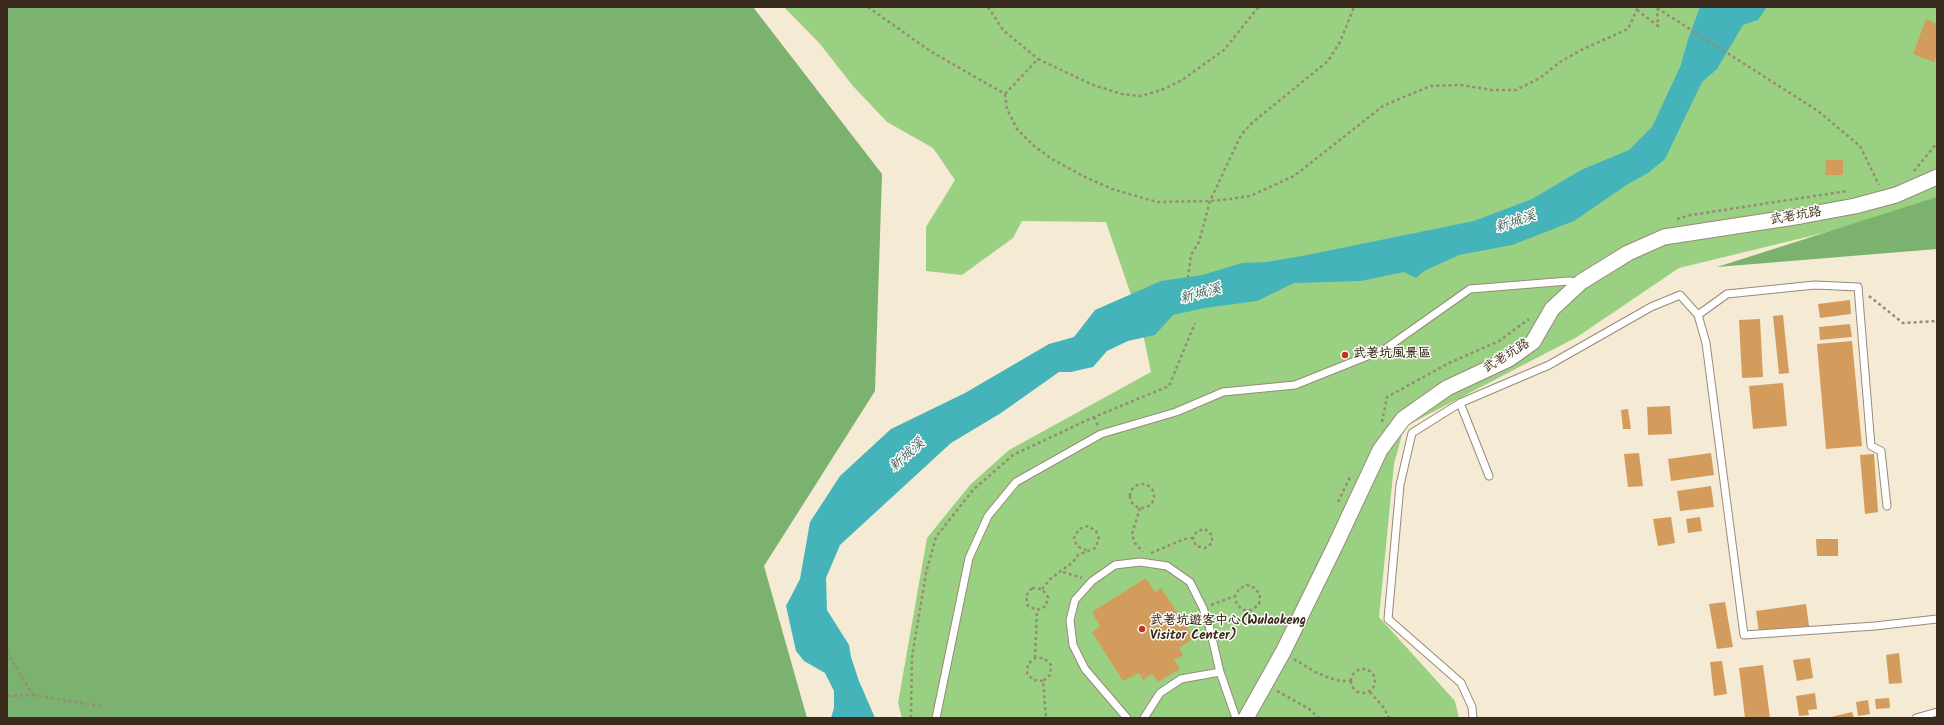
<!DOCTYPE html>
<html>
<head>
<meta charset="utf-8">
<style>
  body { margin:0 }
  #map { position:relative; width:1944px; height:725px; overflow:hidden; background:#f5ead4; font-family:Kalam,sans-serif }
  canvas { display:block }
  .frame { position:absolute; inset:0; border:8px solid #3b2a1e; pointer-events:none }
</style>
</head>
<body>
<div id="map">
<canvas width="1944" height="725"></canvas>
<div class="frame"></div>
</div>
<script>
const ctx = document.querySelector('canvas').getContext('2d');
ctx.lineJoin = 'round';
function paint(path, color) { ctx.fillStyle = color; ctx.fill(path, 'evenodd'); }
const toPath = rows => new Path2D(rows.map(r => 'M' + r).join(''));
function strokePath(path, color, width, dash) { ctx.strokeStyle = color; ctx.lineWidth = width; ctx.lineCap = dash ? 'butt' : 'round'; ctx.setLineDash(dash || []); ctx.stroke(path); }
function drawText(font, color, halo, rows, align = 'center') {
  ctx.font = font + ' Kalam,"LXGW WenKai TC",sans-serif'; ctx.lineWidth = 3; ctx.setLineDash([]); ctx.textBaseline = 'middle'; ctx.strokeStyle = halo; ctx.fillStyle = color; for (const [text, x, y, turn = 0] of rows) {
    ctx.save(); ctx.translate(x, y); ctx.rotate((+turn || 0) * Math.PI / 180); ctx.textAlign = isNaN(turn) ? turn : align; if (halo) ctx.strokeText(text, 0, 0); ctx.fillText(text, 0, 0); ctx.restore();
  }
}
const green = toPath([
  [784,7,1937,7,1937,203,1922,209,1679,268,1577,337,1404,427,1394,464,1379,617,1455,701,1459,718,902,718,898,703,927,538,970,485,1009,450,1151,372,1141,324,1106,222,1022,221,1013,238,962,275,926,271,926,227,955,180,933,148,887,122,853,86,820,44]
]);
const forest = toPath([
  [7,7,753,7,882,174,875,391,764,566,807,718,7,718],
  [1937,197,1937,249,1717,267]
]);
const water = toPath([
  [1700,7,1767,7,1758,20,1743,25,1717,69,1702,82,1665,159,1648,173,1628,184,1574,221,1512,245,1459,255,1424,271,1416,278,1404,272,1361,281,1294,283,1257,301,1205,308,1173,315,1155,335,1128,341,1107,351,1093,367,1071,372,1059,372,1001,413,951,443,840,545,826,578,827,610,849,645,851,657,859,681,875,718,831,718,834,708,834,691,825,673,804,661,796,651,786,606,800,579,810,522,840,476,891,429,965,393,1049,344,1074,337,1095,310,1161,281,1202,275,1242,263,1267,262,1302,256,1474,221,1532,199,1581,170,1629,150,1652,127,1681,65,1688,39]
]);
const building = toPath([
  [1926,19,1937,24,1937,54,1934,62,1913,54],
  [1826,160,1843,160,1843,175,1825,175],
  [1850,300,1851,314,1820,318,1818,304],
  [1783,315,1789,373,1779,374,1773,316],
  [1760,319,1763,377,1742,378,1739,320],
  [1850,324,1852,337,1820,340,1819,327],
  [1852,341,1862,446,1826,449,1817,344],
  [1783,383,1787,426,1753,429,1749,386],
  [1670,406,1672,434,1648,435,1647,407],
  [1628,409,1631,429,1623,429,1621,410],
  [1639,453,1643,486,1628,487,1624,454],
  [1711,453,1714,475,1671,481,1668,459],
  [1874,454,1878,512,1865,514,1860,455],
  [1711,486,1714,507,1680,511,1677,491],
  [1671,517,1675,543,1658,546,1653,519],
  [1700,517,1702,531,1688,533,1686,519],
  [1816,539,1838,539,1838,556,1817,556],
  [1146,578,1155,592,1161,588,1194,638,1179,648,1183,655,1174,660,1180,669,1158,682,1152,674,1143,680,1139,673,1123,681,1092,632,1100,626,1092,612],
  [1725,602,1733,647,1717,649,1709,604],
  [1806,604,1809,626,1759,632,1756,611],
  [1899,653,1902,683,1889,684,1886,655],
  [1810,658,1813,678,1797,681,1793,660],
  [1722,661,1727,694,1714,696,1710,662],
  [1763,665,1770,718,1745,718,1739,668],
  [1815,693,1817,709,1808,710,1809,715,1799,716,1796,696],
  [1889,698,1890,708,1876,709,1875,699],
  [1868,700,1870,714,1858,716,1856,702],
  [1852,712,1854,718,1831,718,1831,717]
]);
const path = toPath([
  [868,7,930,51,1005,94],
  [988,7,1003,30,1038,59],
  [1657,8,1818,111,1860,146,1879,185],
  [1637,10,1658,26,1657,9],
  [1005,94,1007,109,1017,129,1034,146,1052,159,1083,176,1112,189,1157,202,1210,201,1230,199,1250,196,1294,176,1383,106,1406,96,1431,86,1461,85,1491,90,1516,90,1540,78,1560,62,1581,50,1628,29,1638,7],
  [1005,94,1038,59,1093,85,1122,94,1141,96,1164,89,1182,80,1224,50,1256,10,1260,7],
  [1914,171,1937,143],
  [1677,219,1691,215,1847,191],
  [1188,278,1191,255,1199,242,1210,201,1241,135,1253,122,1328,61,1340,42,1354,7],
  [1869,296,1903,323,1937,321],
  [1094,417,1098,426],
  [1382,422,1387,397,1449,363,1499,341,1529,319],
  '1130 496a12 12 0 1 1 24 0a12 12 0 1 1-24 0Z',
  [1338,502,1350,477],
  [1140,508,1132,534,1135,543,1143,552],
  [1205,529,1212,535,1212,543,1205,548,1196,546,1193,538,1197,531,1205,529],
  [1151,553,1184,539,1193,538],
  [1063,572,1082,578],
  [1032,588,1042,589,1048,597,1046,606,1037,610,1028,606,1026,596,1032,588],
  [1042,589,1050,579,1073,562,1078,555,1095,548,1099,539,1096,531,1088,526,1079,529,1074,538,1077,546,1086,550],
  [1211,605,1235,596,1239,589,1247,585,1255,588,1260,595,1259,604,1252,610,1244,610,1237,605,1235,596],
  [7,652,33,695,7,696],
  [1035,658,1037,610],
  [1294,659,1315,672,1327,677,1340,681,1350,681],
  '1351 681a12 12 0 1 1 24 0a12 12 0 1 1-24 0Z',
  [1043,681,1033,680,1027,673,1028,664,1035,658,1044,658,1051,665,1050,675,1043,681,1046,718],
  [1277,691,1308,708,1319,718],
  [1370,692,1384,708,1389,718],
  [33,695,100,706],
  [911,718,912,657,926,573,936,537,973,490,1013,455,1094,417,1169,386,1195,323]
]);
const lane = toPath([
  [1698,315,1727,294,1815,285,1858,287,1871,446,1881,451,1887,506],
  [1460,403,1489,476],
  [1220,672,1236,718],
  [936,718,969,558,988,516,1016,482,1101,434,1176,412,1223,392,1295,385,1385,349,1470,289,1568,281,1580,282],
  [1127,718,1085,669,1073,645,1070,620,1075,600,1092,581,1115,565,1140,562,1167,566,1190,582,1203,608,1209,625,1220,672,1181,679,1160,693,1144,718],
  [1473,718,1472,707,1461,683,1388,619,1400,485,1412,433,1460,403,1549,365,1651,307,1680,295,1698,315,1706,343,1744,635,1875,626,1937,619],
  [1916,718,1937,712]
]);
const street = toPath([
  [1246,718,1283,652,1335,546,1380,450,1403,419,1447,388,1509,359,1533,342,1552,309,1581,282,1628,253,1664,237,1801,216,1855,206,1896,195,1937,177]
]);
const markers = [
  [1345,355,4,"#c8321e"],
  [1142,629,4,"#c8321e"]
];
const streetNames = [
  ["武荖坑路",1796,217,-10],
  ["武荖坑路",1507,357,-32]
];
const poiNames = [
  ["武荖坑風景區",1353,355],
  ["武荖坑遊客中心(Wulaokeng",1150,622],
  ["Visitor Center)",1150,637]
];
const waterNames = [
  ["新城溪",1516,223,-19],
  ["新城溪",1201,295,-15],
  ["新城溪",908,456,-42]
];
paint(green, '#9ad081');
paint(forest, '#7bb26f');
paint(water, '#44b4ba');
paint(building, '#d39c5c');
strokePath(lane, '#988a79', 9);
strokePath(street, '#988a79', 17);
strokePath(path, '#988a79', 2.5, [3, 3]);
strokePath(lane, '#fff', 7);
strokePath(street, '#fff', 15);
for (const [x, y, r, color] of markers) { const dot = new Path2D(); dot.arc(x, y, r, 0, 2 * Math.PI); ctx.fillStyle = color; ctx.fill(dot); strokePath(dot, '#fdfcf7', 1.5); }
drawText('13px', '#3b2a1e', '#fdfcf7', streetNames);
drawText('bold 13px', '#3b2a1e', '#fdfcf7', poiNames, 'left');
drawText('italic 14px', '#3f615c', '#fdfcf7', waterNames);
</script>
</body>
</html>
